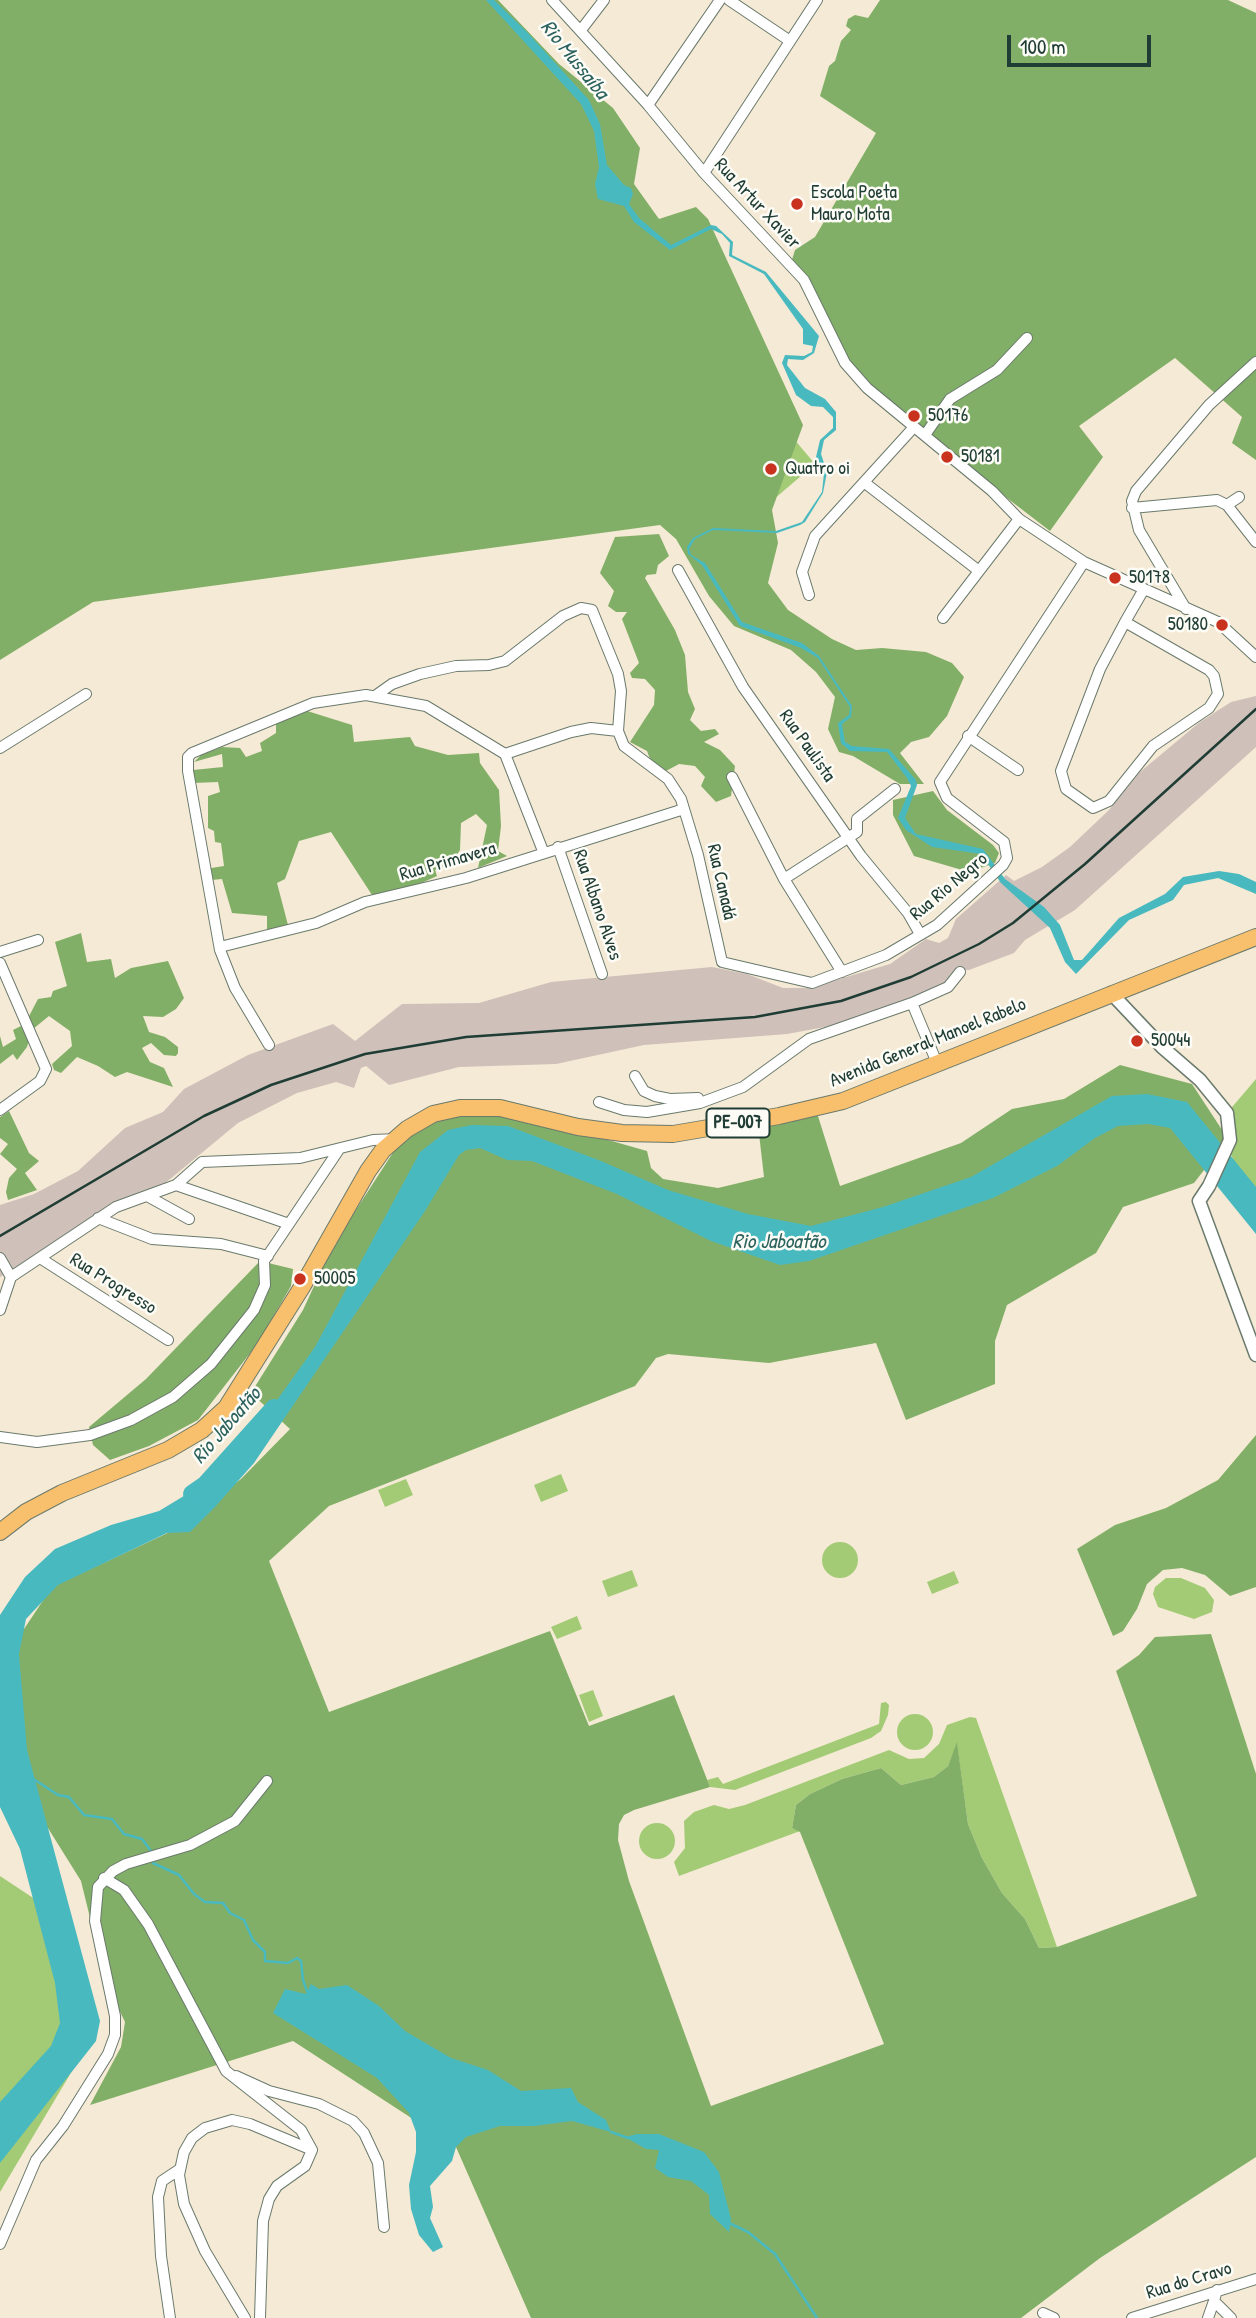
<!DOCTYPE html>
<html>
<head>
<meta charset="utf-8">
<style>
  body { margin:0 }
  #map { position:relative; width:1256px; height:2318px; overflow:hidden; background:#f5ead5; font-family:"Patrick Hand",sans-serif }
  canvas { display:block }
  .scale { position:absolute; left:1007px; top:35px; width:144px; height:32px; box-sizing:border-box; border:4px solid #1f3d34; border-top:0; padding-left:9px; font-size:21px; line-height:24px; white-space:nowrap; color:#1f3d34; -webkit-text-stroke:5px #fdfcf7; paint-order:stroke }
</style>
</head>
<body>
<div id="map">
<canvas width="1256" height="2318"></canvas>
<div class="scale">100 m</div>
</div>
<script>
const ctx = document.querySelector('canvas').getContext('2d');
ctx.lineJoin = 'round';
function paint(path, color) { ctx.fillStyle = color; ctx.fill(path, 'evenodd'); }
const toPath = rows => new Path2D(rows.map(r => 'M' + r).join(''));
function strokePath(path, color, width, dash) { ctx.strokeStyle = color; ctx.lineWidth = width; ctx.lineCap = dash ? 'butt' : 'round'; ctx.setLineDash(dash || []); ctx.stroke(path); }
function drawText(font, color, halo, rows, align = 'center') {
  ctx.font = font + ' "Patrick Hand",sans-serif'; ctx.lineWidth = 5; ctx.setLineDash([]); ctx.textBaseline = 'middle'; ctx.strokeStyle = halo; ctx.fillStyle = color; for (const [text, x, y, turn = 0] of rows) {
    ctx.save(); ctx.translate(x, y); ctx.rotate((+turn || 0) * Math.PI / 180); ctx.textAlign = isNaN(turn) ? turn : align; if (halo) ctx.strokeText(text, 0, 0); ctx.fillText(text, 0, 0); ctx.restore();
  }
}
const industrial = toPath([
  [1256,696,1256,747,1075,910,1025,940,1014,953,969,970,961,970,941,987,836,1025,787,1034,644,1045,556,1064,459,1067,389,1085,366,1066,361,1068,354,1088,336,1082,297,1093,238,1123,164,1184,110,1204,76,1230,0,1277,0,1205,34,1194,78,1171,125,1128,163,1112,184,1089,248,1055,333,1024,355,1041,402,1004,479,1003,551,982,712,967,747,974,783,988,809,988,890,964,926,939,939,943,948,938,956,919,1006,875,1014,881,1042,867,1070,847,1109,810,1140,772,1200,722,1231,702]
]);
const green = toPath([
  [783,426,815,464,759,512],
  [1256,1079,1256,1188,1236,1165,1227,1147,1227,1113],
  [561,1474,568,1491,541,1502,534,1485],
  [406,1479,413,1495,385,1507,378,1490],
  '822 1560a18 18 0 1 1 36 0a18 18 0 1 1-36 0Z',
  [632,1570,638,1586,608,1597,602,1581],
  [954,1571,959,1583,932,1594,927,1582],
  [1166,1578,1181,1578,1205,1588,1214,1600,1212,1612,1194,1619,1158,1607,1153,1594,1155,1587],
  [577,1616,582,1629,557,1639,551,1627],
  [593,1690,603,1716,589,1722,579,1695],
  [886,1702,889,1705,888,1715,881,1731,871,1738,735,1790,710,1787,707,1780,718,1777,723,1784,879,1724,881,1703],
  '897 1732a18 18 0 1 1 36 0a18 18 0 1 1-36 0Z',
  [970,1717,976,1718,1057,1947,1039,1948,1025,1919,1002,1893,982,1858,968,1824,957,1744,948,1766,934,1777,901,1785,881,1768,842,1779,810,1794,796,1805,792,1828,800,1831,679,1876,674,1862,685,1848,684,1821,694,1812,714,1805,729,1809,745,1805,889,1750,909,1759,924,1758,939,1744,947,1725],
  '639 1841a18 18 0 1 1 36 0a18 18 0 1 1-36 0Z',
  [0,1876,65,1919,75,2066,0,2192]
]);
const forest = toPath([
  [0,0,498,0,559,64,613,108,640,148,634,184,659,219,696,207,708,219,803,425,772,510,778,543,768,583,788,610,832,639,856,650,882,648,926,652,952,663,964,677,947,716,929,737,911,742,900,753,924,784,900,784,853,756,839,752,828,729,835,697,816,672,791,650,734,626,709,596,676,539,660,525,93,602,0,660],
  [880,0,1228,0,1256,13,1256,460,1232,443,1242,417,1175,358,1079,426,1103,457,1050,531,925,435,845,363,791,263,795,250,815,237,876,133,820,96,829,66,835,61,841,41,851,30,846,26,848,19,855,15,868,18],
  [659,534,669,556,658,565,656,574,647,575,645,578,675,630,685,655,688,692,695,709,690,720,701,731,715,729,719,734,704,742,720,750,735,766,731,796,716,802,701,786,705,777,695,766,679,764,666,771,650,759,647,751,630,742,654,705,655,690,645,679,632,678,630,673,639,663,622,619,627,612,616,612,608,606,614,591,600,573,615,537],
  [304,710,352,725,354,742,410,737,415,746,448,755,479,753,480,763,499,790,501,826,498,851,507,856,478,868,487,825,476,814,461,823,460,850,451,864,435,870,437,876,417,885,372,895,331,832,299,841,285,879,277,883,288,925,267,930,267,916,232,913,222,879,211,880,205,869,224,866,221,843,215,842,214,831,208,828,208,796,220,792,218,782,193,783,193,770,223,767,222,754,194,762,201,755,222,747,240,748,246,757,262,751,260,743,276,733,276,721],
  [933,791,947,810,993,845,999,853,995,863,969,872,914,856,893,815,893,800],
  [81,933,87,962,111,959,115,978,131,968,168,961,184,998,176,1009,163,1017,143,1016,149,1032,165,1037,178,1047,178,1053,176,1056,164,1055,151,1043,142,1048,150,1062,164,1068,173,1087,127,1072,115,1077,98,1066,77,1057,61,1073,54,1070,52,1064,72,1046,70,1031,49,1016,33,1029,27,1020,38,999,51,997,53,991,67,986,55,942],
  [21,1026,29,1040,27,1047,17,1060,13,1054,0,1064,0,1036,3,1047,16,1039,13,1030],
  [1120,1065,1192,1084,1228,1139,1194,1183,1123,1207,1096,1253,1007,1305,995,1341,995,1384,906,1420,876,1343,769,1363,668,1354,656,1358,635,1386,329,1506,269,1561,329,1712,550,1631,589,1726,674,1695,710,1787,634,1810,624,1815,619,1824,618,1840,629,1881,711,2106,884,2044,800,1832,792,1828,796,1805,810,1794,842,1779,881,1768,901,1785,934,1777,948,1766,957,1742,968,1824,982,1858,1002,1893,1025,1919,1039,1948,1057,1947,1197,1896,1116,1671,1139,1655,1155,1637,1211,1634,1256,1774,1256,2157,1100,2258,1021,2318,531,2318,456,2147,293,2041,90,2105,121,2047,125,2022,106,1983,81,1881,18,1780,10,1650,52,1587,172,1531,241,1479,290,1429,251,1393,303,1310,332,1247,403,1137,429,1121,462,1112,527,1117,647,1151,651,1168,663,1179,718,1188,764,1177,758,1125,817,1113,840,1186,961,1143,1012,1109,1064,1099],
  [9,1111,29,1153,39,1161,25,1173,37,1190,8,1200,6,1192,9,1178,17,1169,0,1154,8,1144,0,1138,0,1117],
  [260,1261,293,1269,291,1286,258,1343,198,1420,149,1446,110,1460,93,1445,89,1427,146,1379],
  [1256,1435,1256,1587,1230,1596,1205,1575,1182,1568,1163,1570,1147,1584,1137,1609,1123,1631,1113,1636,1077,1549,1115,1525,1166,1508,1218,1480]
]);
const water = toPath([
  [486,0,494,0,527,32,589,100,600,124,607,165,624,185,631,188,633,194,629,204,639,218,671,245,711,225,716,226,733,242,732,255,766,272,819,336,814,353,803,360,788,359,787,365,805,388,825,399,836,412,836,430,824,440,821,454,827,472,823,493,805,522,800,525,777,533,713,530,695,539,689,549,691,555,705,563,742,622,802,643,819,656,852,706,851,717,842,724,845,742,852,746,889,749,916,780,917,785,905,818,916,834,983,849,1005,879,1044,907,1060,925,1074,960,1082,960,1119,918,1165,894,1183,877,1219,871,1239,874,1256,882,1256,894,1218,878,1184,885,1173,900,1129,920,1076,974,1065,962,1050,928,1001,883,981,854,932,847,906,830,898,818,911,786,907,778,887,752,850,751,841,743,838,723,849,715,850,707,818,658,801,648,740,626,702,565,688,554,687,547,693,538,713,528,776,531,802,522,822,492,824,473,816,457,820,440,833,428,833,417,823,407,811,406,796,395,782,363,785,355,804,356,812,352,813,346,803,344,803,329,764,274,729,256,730,243,722,234,711,229,670,250,634,222,624,206,598,199,595,184,599,167,594,131,581,104],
  [1147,1094,1187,1102,1256,1187,1256,1234,1170,1128,1148,1124,1118,1126,1095,1138,1057,1166,993,1198,809,1261,780,1265,711,1241,617,1194,532,1161,507,1160,480,1148,466,1150,459,1155,425,1211,254,1463,215,1507,190,1532,167,1533,58,1585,26,1619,19,1654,27,1750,100,2021,96,2041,0,2163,0,2102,51,2046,60,2023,55,1983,20,1849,0,1807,0,1615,25,1577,55,1549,111,1525,159,1511,227,1470,315,1347,420,1152,448,1130,472,1125,508,1126,601,1161,668,1190,748,1214,811,1226,883,1207,971,1177,1112,1096],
  [311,1984,319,1989,347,1985,379,2006,405,2031,451,2058,488,2070,521,2091,571,2088,578,2102,606,2120,611,2132,572,2121,534,2126,500,2126,466,2137,456,2147,452,2161,430,2186,433,2207,430,2218,443,2247,433,2252,419,2235,411,2209,409,2185,416,2152,416,2132,409,2113,377,2078,273,2013,285,1989,306,1994],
  [637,2134,659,2134,704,2152,719,2172,731,2219,729,2232,710,2214,709,2195,691,2181,668,2177,655,2168,659,2150,646,2149,625,2137]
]);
const stream = toPath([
  [35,1780,58,1795,69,1797,84,1815,112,1819,124,1834,142,1839,151,1851],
  [153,1863,179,1875,194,1894,205,1902,223,1903,230,1913,244,1920,253,1940,265,1952,265,1961,288,1963,297,1958,301,1961,303,1980,309,1997],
  [611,2132,628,2138],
  [729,2223,748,2232,775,2254,817,2318]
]);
const river = toPath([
  [192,1494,205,1485,274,1408]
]);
const minor = toPath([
  [552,0,648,105,704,173,804,280,845,363,867,388,992,491,1019,519,1084,562,1218,622,1256,657],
  [729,0,790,41],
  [581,30,604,0],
  [648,105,720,0],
  [704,173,817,0],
  [925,435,950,399,997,370,1027,338],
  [865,483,979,571],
  [1227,505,1239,497],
  [1132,508,1217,500,1227,505,1256,542],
  [678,570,743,687,861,856,908,913,920,934],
  [809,595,802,572,815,536,914,427],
  [1186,609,1139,530,1132,501,1136,491,1209,405,1256,362],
  [943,618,1019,519],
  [1125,622,1209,670,1214,676,1218,694,1209,708,1153,746,1109,801,1093,808,1066,789,1061,771,1100,669,1125,622,1144,589],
  [375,696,392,684,420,674,456,666,489,665,505,661,563,616,581,608,592,610,618,674,621,691,618,731,624,746,668,779,681,799,698,855,722,962,812,983,886,955,937,925,1003,865,1007,858,1004,842,947,798,940,782,1084,562],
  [968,736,1018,770],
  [0,748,86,694],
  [505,754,571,732,591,728,618,731],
  [732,777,784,879,842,972],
  [558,847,602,974],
  [784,879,857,832,857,819,895,789],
  [220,947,316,923,365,902,466,878,684,809],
  [0,952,38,940],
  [0,963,46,1069,40,1081,0,1110],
  [269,1045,235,988,220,950,188,771,188,757,192,753,313,703,366,695,426,706,505,754,543,851],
  [937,1063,912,1003,948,987,960,972],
  [635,1076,644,1091,655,1096,670,1099,698,1098],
  [599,1102,624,1110,647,1112,700,1103,743,1087,809,1039,912,1003],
  [176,1185,289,1224,338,1151],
  [149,1197,189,1219],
  [98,1218,152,1239,221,1244,268,1256],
  [0,1258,11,1277],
  [40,1258,168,1340],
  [11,1277,116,1207,176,1185,202,1162,300,1158,373,1140,397,1139],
  [0,1310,11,1277],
  [0,1437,37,1442,90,1435,131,1420,173,1397,211,1364,254,1310,265,1285,264,1261,289,1224],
  [104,1878,124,1890,148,1924,226,2071,301,2130,312,2150,305,2166,277,2186,269,2199,263,2221,260,2318],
  [236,2076,269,2091,319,2104,353,2121,364,2133,378,2163,384,2227],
  [0,2244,36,2160,63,2126,108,2054,115,2035,115,2016,95,1921,98,1887,113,1871,126,1864,190,1845,235,1821,267,1781],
  [1217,2290,1214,2301,1231,2318],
  [1043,2313,1054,2318],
  [170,2318,161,2256,158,2197,162,2181,180,2169],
  [245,2318,205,2251,184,2204,179,2175,184,2152,192,2138,205,2128,232,2120,250,2124,312,2150],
  [1132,2318,1256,2279],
  [1208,2318,1214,2301]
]);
const tertiary = toPath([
  [1111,993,1162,1047,1200,1080,1227,1113,1230,1140,1209,1186,1199,1201,1256,1355]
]);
const primary = toPath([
  [0,1532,26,1512,62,1493,168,1450,202,1430,226,1408,302,1287,368,1171,383,1150,407,1129,433,1114,460,1108,500,1108,578,1127,622,1133,673,1134,779,1116,843,1101,1256,937]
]);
const rail = toPath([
  [0,1236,204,1116,271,1085,365,1054,466,1037,755,1017,841,1001,911,977,979,944,1013,923,1085,864,1256,709]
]);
const markers = [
  [797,204,7,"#c8321e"],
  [914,416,7,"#c8321e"],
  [947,457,7,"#c8321e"],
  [771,469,7,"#c8321e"],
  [1115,578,7,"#c8321e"],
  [1222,625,7,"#c8321e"],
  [1137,1041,7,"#c8321e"],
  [300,1279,7,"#c8321e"]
];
const shields = [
  [738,1123,63]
];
const shieldNames = [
  ["PE-007",738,1123]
];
const poiNames = [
  ["Escola Poeta",811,193],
  ["Mauro Mota",811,215],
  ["50176",928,416],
  ["50181",961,457],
  ["Quatro oi",785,469],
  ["50178",1129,578],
  ["50180",1208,625,"right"],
  ["50044",1151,1041],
  ["50005",314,1279]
];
const streetNames = [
  ["Rua Artur Xavier",757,204,47],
  ["Rua Paulista",807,746,55],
  ["Rua Primavera",448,862,-16],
  ["Rua Canadá",721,882,77],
  ["Rua Rio Negro",949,887,-40],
  ["Rua Albano Alves",597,905,71],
  ["Avenida General Manoel Rabelo",928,1043,-22],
  ["Rua Progresso",113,1284,32],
  ["Rua do Cravo",1189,2281,-17]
];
const waterNames = [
  ["Rio Mussaíba",574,60,51],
  ["Rio Jaboatão",779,1242],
  ["Rio Jaboatão",227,1426,-49]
];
paint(industrial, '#cfc0ba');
paint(green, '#a3cb76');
paint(forest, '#82af67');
paint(water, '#49b9c0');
strokePath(stream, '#49b9c0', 2.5);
strokePath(river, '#49b9c0', 18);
strokePath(minor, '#6a7a6c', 12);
strokePath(tertiary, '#6a7a6c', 15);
strokePath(primary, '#6a7a6c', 18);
strokePath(minor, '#fff', 10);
strokePath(tertiary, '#fff', 12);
strokePath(primary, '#f8bf6c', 16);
strokePath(rail, '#1f3d34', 2.5);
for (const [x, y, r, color] of markers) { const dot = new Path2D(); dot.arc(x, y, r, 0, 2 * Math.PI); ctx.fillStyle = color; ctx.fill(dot); strokePath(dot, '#fdfcf7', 2.5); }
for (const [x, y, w] of shields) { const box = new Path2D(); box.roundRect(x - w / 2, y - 14.5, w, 29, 5); ctx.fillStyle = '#fdfcf7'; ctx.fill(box); strokePath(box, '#1f3d34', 2); }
drawText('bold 18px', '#1f3d34', null, shieldNames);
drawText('19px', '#1f3d34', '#fdfcf7', poiNames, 'left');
drawText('19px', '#1f3d34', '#fdfcf7', streetNames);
drawText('italic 21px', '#2c625e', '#fdfcf7', waterNames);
</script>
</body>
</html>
